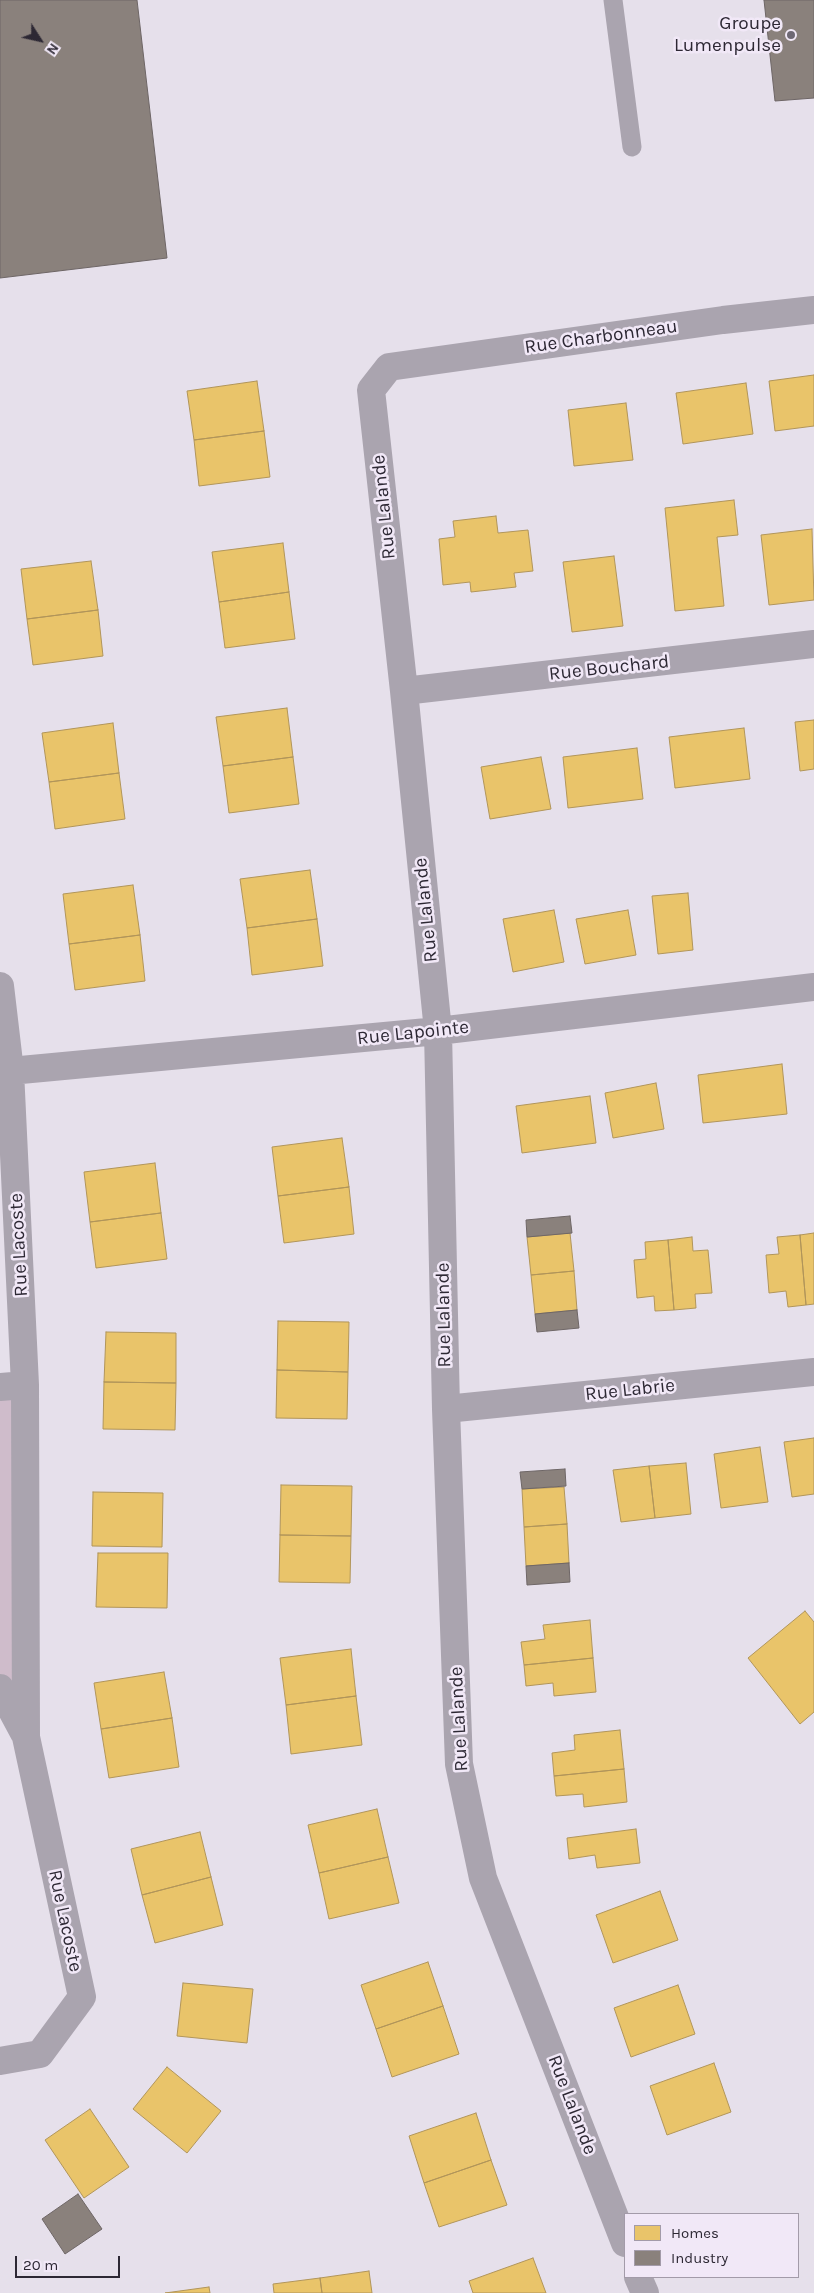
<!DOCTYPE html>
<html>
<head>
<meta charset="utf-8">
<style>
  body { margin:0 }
  #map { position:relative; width:814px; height:2293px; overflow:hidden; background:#e6e0eb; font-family:Karla,sans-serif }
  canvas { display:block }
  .legend { position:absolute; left:624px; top:2213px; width:175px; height:65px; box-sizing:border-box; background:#f1e8f7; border:1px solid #a39ba9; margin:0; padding:6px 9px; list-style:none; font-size:15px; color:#2d2834 }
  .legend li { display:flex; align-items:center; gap:10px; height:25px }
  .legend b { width:25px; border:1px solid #a39ba9 }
  .north { position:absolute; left:15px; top:15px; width:50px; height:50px; -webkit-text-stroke:4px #f1e8f7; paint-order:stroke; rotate:125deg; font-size:14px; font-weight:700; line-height:20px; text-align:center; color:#2d2834 }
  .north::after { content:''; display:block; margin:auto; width:18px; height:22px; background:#2d2834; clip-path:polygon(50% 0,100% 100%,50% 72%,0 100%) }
  .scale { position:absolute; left:15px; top:2256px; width:105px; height:22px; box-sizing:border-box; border:2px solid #2d2834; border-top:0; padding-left:6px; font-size:15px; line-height:18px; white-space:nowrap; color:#2d2834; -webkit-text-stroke:4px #f1e8f7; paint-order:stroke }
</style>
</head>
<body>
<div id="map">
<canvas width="814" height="2293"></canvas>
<ul class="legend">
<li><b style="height:14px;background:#e9c46a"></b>Homes</li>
<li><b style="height:14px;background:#8a817c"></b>Industry</li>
</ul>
<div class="north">N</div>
<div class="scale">20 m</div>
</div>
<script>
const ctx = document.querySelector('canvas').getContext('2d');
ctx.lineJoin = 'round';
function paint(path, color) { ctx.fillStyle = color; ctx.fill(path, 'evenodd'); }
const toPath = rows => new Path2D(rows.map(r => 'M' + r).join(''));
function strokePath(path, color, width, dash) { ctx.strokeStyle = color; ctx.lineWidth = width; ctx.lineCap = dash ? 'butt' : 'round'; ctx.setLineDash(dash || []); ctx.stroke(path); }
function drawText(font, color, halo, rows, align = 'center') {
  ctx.font = font + ' Karla,sans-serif'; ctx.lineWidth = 5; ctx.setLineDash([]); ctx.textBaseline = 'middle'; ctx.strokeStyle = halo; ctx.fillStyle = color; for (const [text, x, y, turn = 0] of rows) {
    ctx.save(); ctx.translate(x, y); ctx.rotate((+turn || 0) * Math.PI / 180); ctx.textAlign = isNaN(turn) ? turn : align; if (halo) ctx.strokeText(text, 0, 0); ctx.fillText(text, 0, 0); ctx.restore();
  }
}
const green = toPath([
  [25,1385,26,1737,0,1688,0,1387]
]);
const homes = toPath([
  [814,375,814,426,775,431,769,381,814,375],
  [257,381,264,431,194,440,187,391,257,381],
  [746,383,753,434,683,444,676,393,746,383],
  [626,403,633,460,574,466,568,410,626,403],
  [264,431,270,477,199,486,194,440,264,431],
  [734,500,738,535,717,537,724,606,675,611,665,508,734,500],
  [496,516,498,533,528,530,533,571,514,573,516,587,471,592,470,582,443,585,439,539,455,537,453,521,496,516],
  [812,529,814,600,769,605,761,535,812,529],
  [283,543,289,592,219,602,212,552,283,543],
  [614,556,623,626,572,632,563,562,614,556],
  [91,561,98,610,27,619,21,569,91,561],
  [289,592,295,639,225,648,219,602,289,592],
  [98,610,103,656,33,665,27,619,98,610],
  [287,708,293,757,223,766,216,717,287,708],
  [814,720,814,769,800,771,795,722,814,720],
  [113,723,119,773,49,782,42,733,113,723],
  [744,728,750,779,675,788,669,737,744,728],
  [637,748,643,799,568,808,563,757,637,748],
  [293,757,299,804,229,813,223,766,293,757],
  [541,757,551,809,490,819,481,767,541,757],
  [119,773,125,819,55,829,49,782,119,773],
  [310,870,317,919,247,928,240,879,310,870],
  [133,885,140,935,69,944,63,894,133,885],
  [688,893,693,950,658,954,652,896,688,893],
  [554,910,564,962,513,972,503,919,554,910],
  [628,910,636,955,585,964,576,919,628,910],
  [317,919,323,966,252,975,247,928,317,919],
  [140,935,145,981,75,990,69,944,140,935],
  [782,1064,787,1114,703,1123,698,1075,782,1064],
  [656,1083,664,1129,613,1138,605,1093,656,1083],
  [590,1096,596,1143,522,1153,516,1106,590,1096],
  [342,1138,349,1187,278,1196,272,1147,342,1138],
  [155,1163,161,1213,90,1222,84,1172,155,1163],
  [349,1187,354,1234,284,1243,278,1196,349,1187],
  [161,1213,167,1259,96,1268,90,1222,161,1213],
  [570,1233,574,1271,531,1275,527,1237,570,1233],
  [814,1233,814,1304,806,1305,800,1235,814,1233],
  [800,1235,806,1305,788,1307,786,1291,769,1293,766,1255,779,1254,777,1237,800,1235],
  [692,1237,693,1251,708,1250,712,1293,695,1294,696,1308,674,1310,668,1240,692,1237],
  [668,1240,674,1310,655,1311,654,1296,637,1298,634,1260,646,1259,645,1242,668,1240],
  [574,1271,577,1310,535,1314,531,1275,574,1271],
  [278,1321,349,1322,348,1372,277,1370,278,1321],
  [106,1332,176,1333,176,1383,104,1382,106,1332],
  [277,1370,348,1372,347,1419,276,1418,277,1370],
  [104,1382,176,1383,175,1430,103,1429,104,1382],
  [814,1438,814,1494,792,1497,784,1442,814,1438],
  [760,1447,768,1502,721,1508,714,1454,760,1447],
  [686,1463,691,1514,655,1518,649,1466,686,1463],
  [649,1466,655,1518,621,1522,613,1470,649,1466],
  [281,1485,352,1486,351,1536,280,1535,281,1485],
  [564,1487,567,1524,524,1527,522,1489,564,1487],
  [93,1492,163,1493,162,1547,92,1546,93,1492],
  [567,1524,569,1563,526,1566,524,1527,567,1524],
  [280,1535,351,1536,350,1583,279,1582,280,1535],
  [98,1553,168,1553,167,1608,96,1607,98,1553],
  [805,1611,814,1622,814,1712,800,1724,748,1658,805,1611],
  [590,1620,593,1658,524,1665,521,1642,545,1639,543,1625,590,1620],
  [351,1649,356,1696,286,1705,280,1658,351,1649],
  [593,1658,596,1692,554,1696,553,1683,526,1686,524,1665,593,1658],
  [164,1672,172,1718,101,1729,94,1683,164,1672],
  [356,1696,362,1745,291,1754,286,1705,356,1696],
  [172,1718,179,1767,109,1778,101,1729,172,1718],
  [620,1730,624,1769,554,1776,552,1753,575,1750,574,1735,620,1730],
  [624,1769,627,1802,584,1807,583,1794,556,1796,554,1776,624,1769],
  [377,1809,388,1857,319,1873,308,1825,377,1809],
  [636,1829,640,1863,597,1868,595,1855,569,1859,567,1838,636,1829],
  [200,1832,211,1877,142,1895,131,1849,200,1832],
  [388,1857,399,1903,329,1919,319,1873,388,1857],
  [211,1877,223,1925,155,1943,142,1895,211,1877],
  [660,1891,678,1940,613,1963,596,1915,660,1891],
  [428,1962,443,2006,376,2029,361,1985,428,1962],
  [183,1983,253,1989,247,2043,177,2036,183,1983],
  [678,1985,695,2034,631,2057,614,2008,678,1985],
  [443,2006,459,2054,392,2077,376,2029,443,2006],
  [714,2063,731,2112,667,2135,650,2086,714,2063],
  [167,2067,221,2111,187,2153,133,2109,167,2067],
  [90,2109,129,2167,84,2198,45,2140,90,2109],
  [476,2113,491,2160,424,2183,409,2136,476,2113],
  [491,2160,507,2205,439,2227,424,2183,491,2160],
  [533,2258,546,2293,473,2293,469,2281,533,2258],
  [369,2271,372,2293,322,2293,320,2278,369,2271],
  [320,2278,322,2293,274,2293,273,2284,320,2278],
  [209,2287,210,2293,165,2293,209,2287]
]);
const industry = toPath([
  [0,0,137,0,167,258,0,278,0,0],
  [764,0,814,0,814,98,775,101,764,0],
  [570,1216,572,1233,527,1237,526,1220,570,1216],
  [577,1310,579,1328,537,1332,535,1314,577,1310],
  [565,1469,566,1486,522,1489,520,1472,565,1469],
  [569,1563,570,1582,527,1585,526,1566,569,1563],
  [78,2194,102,2229,65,2254,42,2219,78,2194]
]);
const lane = toPath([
  [613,0,632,147]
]);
const street = toPath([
  [404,691,814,644],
  [0,986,10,1071,25,1385,26,1737,82,1997,40,2054,0,2061],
  [10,1071,438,1031,814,987],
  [0,1387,25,1385],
  [446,1409,814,1372],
  [0,1688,24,1733],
  [625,2243,483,1878,459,1764,446,1409,438,1031,404,691,371,390,389,367,723,320,814,310],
  [638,2277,645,2293]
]);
const markers = [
  [791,35,5,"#6e6874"]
];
const poiNames = [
  ["Groupe",781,24],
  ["Lumenpulse",781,46]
];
const streetNames = [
  ["Rue Charbonneau",601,337,-8],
  ["Rue Lalande",384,507,-96],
  ["Rue Bouchard",609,668,-6],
  ["Rue Lalande",426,910,-96],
  ["Rue Lapointe",413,1033,-6],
  ["Rue Lacoste",19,1245,-93],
  ["Rue Lalande",444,1315,-91],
  ["Rue Labrie",630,1390,-6],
  ["Rue Lalande",459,1719,-93],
  ["Rue Lacoste",65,1921,78],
  ["Rue Lalande",572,2105,69]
];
paint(green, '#cfbccb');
paint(homes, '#e9c46a');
strokePath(homes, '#b1955a', 1);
paint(industry, '#8a817c');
strokePath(industry, '#6e6666', 1);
strokePath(lane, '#aaa4af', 19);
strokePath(street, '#aaa4af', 28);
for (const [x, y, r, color] of markers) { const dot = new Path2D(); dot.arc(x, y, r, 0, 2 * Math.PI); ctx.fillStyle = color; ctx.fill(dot); strokePath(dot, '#f1e8f7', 2); }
drawText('19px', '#2d2834', '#f1e8f7', poiNames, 'right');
drawText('19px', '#2d2834', '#f1e8f7', streetNames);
</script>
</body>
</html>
